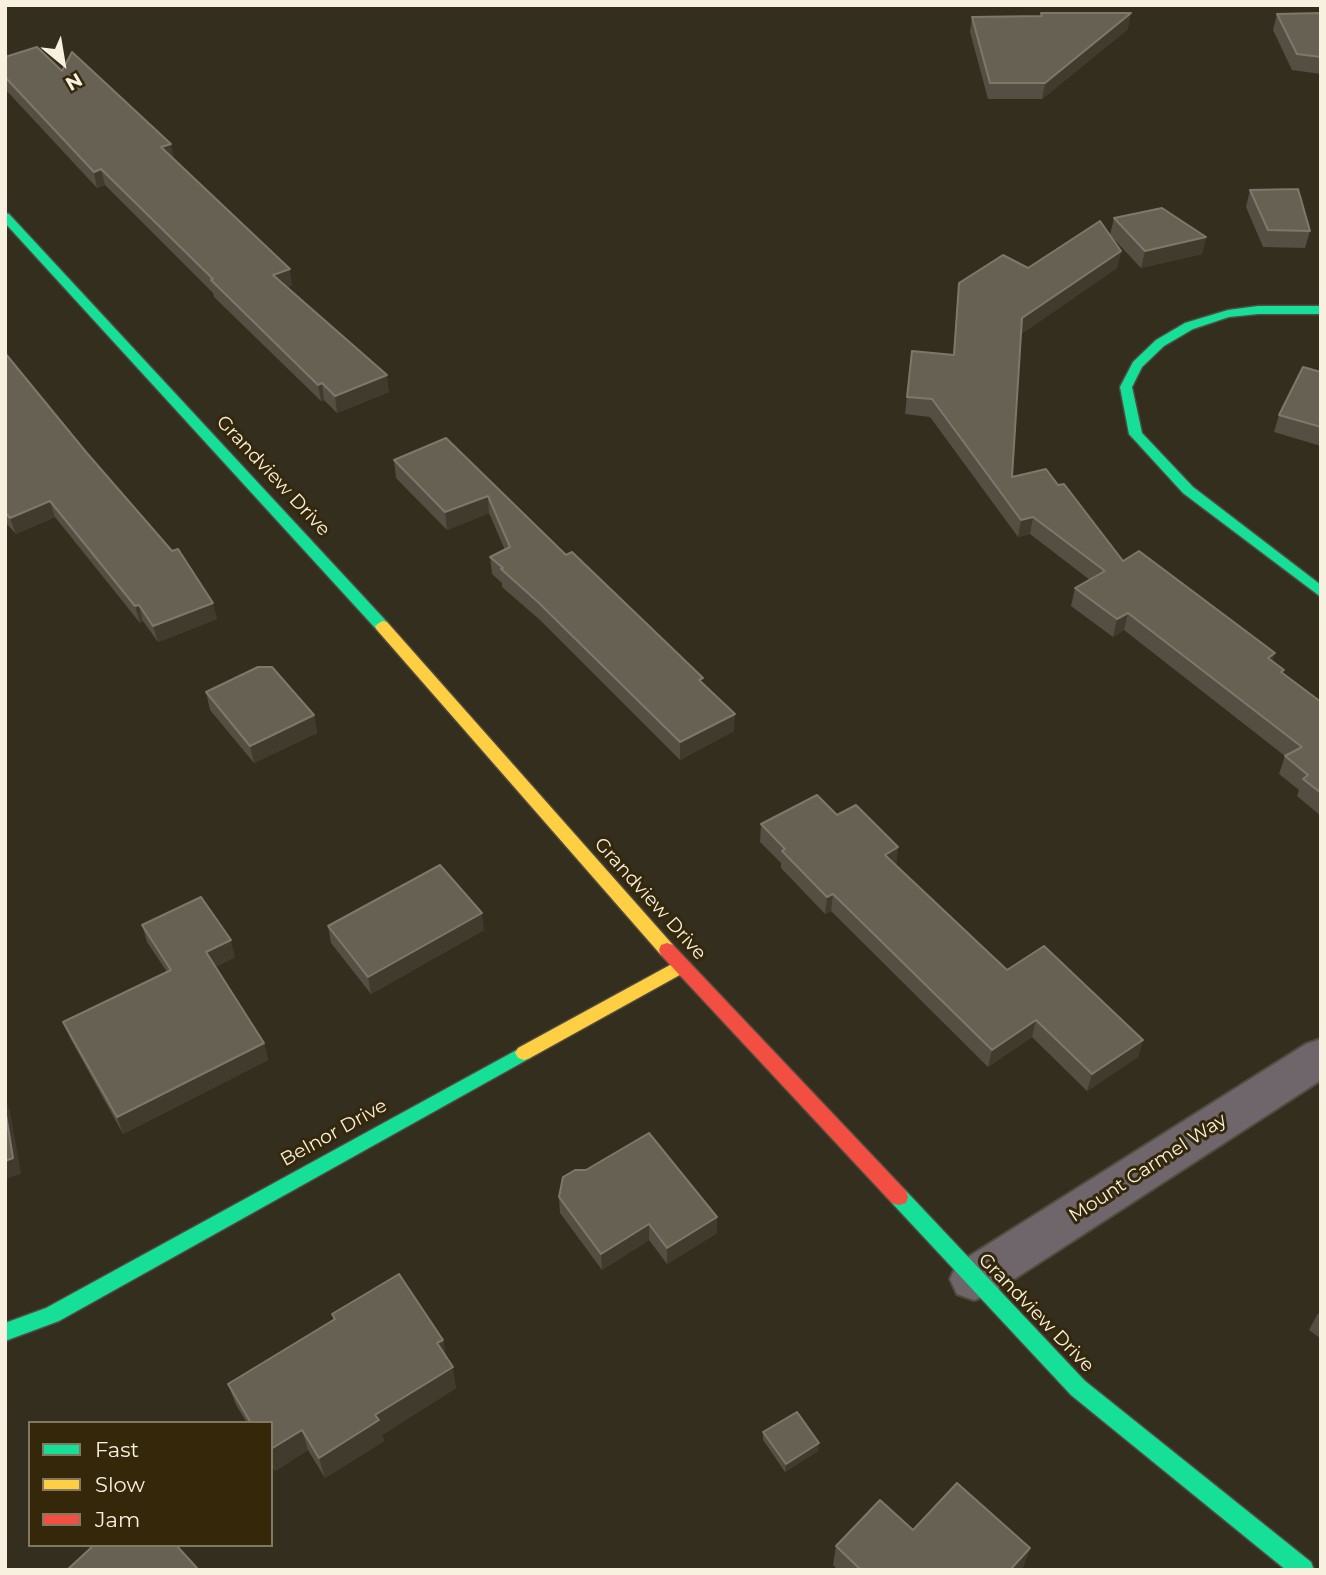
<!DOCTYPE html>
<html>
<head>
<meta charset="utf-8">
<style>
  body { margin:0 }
  #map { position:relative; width:1326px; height:1575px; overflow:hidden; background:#342e1e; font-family:Montserrat,sans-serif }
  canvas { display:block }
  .frame { position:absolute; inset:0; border:7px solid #f9f1e0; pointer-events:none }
  .legend { position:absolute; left:28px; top:1421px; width:245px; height:126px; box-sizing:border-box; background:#34270a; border:2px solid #837860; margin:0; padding:9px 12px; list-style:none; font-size:21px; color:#f9f1e0 }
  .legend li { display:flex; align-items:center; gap:14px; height:35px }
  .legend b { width:35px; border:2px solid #837860 }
  .north { position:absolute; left:28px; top:28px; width:70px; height:70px; -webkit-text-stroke:5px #34270a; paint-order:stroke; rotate:150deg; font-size:19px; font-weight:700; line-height:28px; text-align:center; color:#f9f1e0 }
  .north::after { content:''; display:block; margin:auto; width:24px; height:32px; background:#f9f1e0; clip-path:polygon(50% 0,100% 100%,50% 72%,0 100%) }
</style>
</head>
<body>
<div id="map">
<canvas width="1326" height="1575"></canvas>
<div class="frame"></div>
<ul class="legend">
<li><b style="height:9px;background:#16e098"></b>Fast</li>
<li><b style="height:9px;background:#ffcf43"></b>Slow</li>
<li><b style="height:9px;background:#f24e42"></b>Jam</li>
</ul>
<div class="north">N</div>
</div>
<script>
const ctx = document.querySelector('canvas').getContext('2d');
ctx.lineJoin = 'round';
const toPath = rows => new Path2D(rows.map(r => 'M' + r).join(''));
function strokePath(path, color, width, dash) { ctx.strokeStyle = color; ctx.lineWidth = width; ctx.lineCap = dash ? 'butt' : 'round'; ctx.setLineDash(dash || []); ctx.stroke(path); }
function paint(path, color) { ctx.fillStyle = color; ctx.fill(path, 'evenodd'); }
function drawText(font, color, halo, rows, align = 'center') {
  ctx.font = font + ' Montserrat,sans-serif'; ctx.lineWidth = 6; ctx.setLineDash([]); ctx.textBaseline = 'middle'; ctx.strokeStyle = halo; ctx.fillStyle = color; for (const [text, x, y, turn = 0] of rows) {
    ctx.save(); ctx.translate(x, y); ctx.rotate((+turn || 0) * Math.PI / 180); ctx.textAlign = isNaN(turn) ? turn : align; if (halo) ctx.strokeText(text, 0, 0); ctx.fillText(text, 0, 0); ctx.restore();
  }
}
const street = toPath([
  [1321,1039,1321,1080,991,1294,974,1300,957,1294,950,1279,957,1264,1306,1044,1321,1039]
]);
const fast = toPath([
  [5,213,9,214,387,622,389,626,387,630,377,630,5,223,5,213],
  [1258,306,1321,306,1321,314,1258,314,1229,317,1193,329,1164,346,1142,367,1132,387,1142,433,1193,487,1321,585,1321,597,1183,493,1129,434,1120,387,1133,362,1156,340,1185,323,1228,310,1258,306],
  [524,1046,530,1048,533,1053,530,1058,59,1321,5,1341,5,1323,46,1308,524,1046],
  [899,1189,906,1191,1085,1381,1311,1562,1314,1570,1286,1570,1071,1395,892,1203,890,1197,892,1191,899,1189]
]);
const slow = toPath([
  [382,621,387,622,673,945,675,950,673,955,667,957,661,955,377,630,375,626,382,621],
  [681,959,687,961,690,966,687,971,530,1058,524,1060,518,1058,515,1053,518,1048,681,959]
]);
const jam = toPath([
  [667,943,673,945,906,1191,908,1197,906,1203,899,1205,892,1203,661,955,659,950,661,945,667,943]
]);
const wall = toPath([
  [1041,13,1128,29,1042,99,988,99,970,32,972,17,1040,16],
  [1321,13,1321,74,1292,70,1273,30,1277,14],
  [5,57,62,71,174,159,292,285,287,287,389,392,337,413,324,400,321,401,214,297,213,293,105,185,97,188,5,89],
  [1250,190,1310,231,1305,248,1263,247,1246,207],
  [1114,218,1206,237,1202,254,1141,268,1110,235],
  [1121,251,1117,268,1021,334,1012,477,1058,485,1123,561,1275,653,1272,661,1283,673,1321,702,1321,816,1297,796,1299,790,1279,774,1285,756,1124,630,1113,637,1071,606,1075,588,1090,580,1030,534,1018,537,930,417,905,414,912,351,953,355,959,283,1028,268],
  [5,353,217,619,158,642,143,621,140,623,55,517,16,534,5,522],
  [1321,372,1321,446,1274,432,1279,415],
  [446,438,566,555,703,683,734,731,680,760,540,620,502,587,502,583,492,574,490,557,505,550,489,513,447,530,396,478,394,460],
  [206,692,314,715,317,733,254,763,210,710],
  [837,815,898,847,896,865,1007,970,1143,1040,1138,1057,1087,1091,1032,1037,988,1067,831,911,825,914,781,868,781,863,760,842,761,824],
  [142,925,235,957,215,967,264,1043,268,1060,123,1134,70,1038,63,1022,167,972,147,942],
  [328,926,484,930,371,994,331,943],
  [559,1197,717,1233,667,1264,649,1240,602,1270,560,1213],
  [1321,1311,1321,1339,1309,1330,1317,1315],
  [332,1314,443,1340,446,1356,456,1388,382,1435,384,1441,325,1478,308,1450,275,1471,271,1464,271,1423,247,1423,236,1405,228,1384,334,1320],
  [763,1432,818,1451,785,1472,763,1440],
  [913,1530,1030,1548,1023,1567,1021,1570,838,1570,833,1565,836,1546]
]);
const shadedWall = toPath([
  [1131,13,1128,29,1042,99,1045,83],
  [171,144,174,159,161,147],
  [101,169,105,185,97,188,94,172],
  [1206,237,1202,254,1141,268,1145,251],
  [1121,251,1117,268,1019,336,1022,318],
  [290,269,292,285,276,292,273,275],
  [387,375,389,392,337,413,335,396],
  [322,383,324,400,321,401,318,385],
  [488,496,489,513,447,530,445,512],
  [50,501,55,517,16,534,10,518],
  [1033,517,1030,534,1018,537,1021,520],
  [213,603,217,619,158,642,153,626],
  [139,605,143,621,140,623,135,606],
  [1128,613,1124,630,1113,637,1117,619],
  [1275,653,1269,671,1268,658],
  [735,714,734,731,680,760,680,742],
  [314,715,317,733,254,763,250,746],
  [898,847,896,865,885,855],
  [833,894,831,911,825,914,827,897],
  [482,913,484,930,371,994,368,977],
  [231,940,235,957,211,969,206,952],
  [1036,1020,1032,1037,988,1067,992,1050],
  [1143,1040,1138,1057,1087,1091,1092,1074],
  [264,1043,268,1060,123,1134,117,1117],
  [5,1100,10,1111,21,1174,5,1179],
  [717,1217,717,1233,667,1264,667,1248],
  [649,1224,649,1240,602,1270,601,1254],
  [443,1340,447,1361,437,1343],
  [453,1367,456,1388,382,1435,384,1441,325,1478,319,1458,375,1415],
  [302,1430,308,1450,275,1471,271,1460,271,1449],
  [819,1443,818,1451,785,1472,786,1464],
  [1030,1548,1023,1567,1021,1570,1010,1570]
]);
const building = toPath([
  [1041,13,1131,13,1045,83,990,83,972,17,1042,16,1041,13],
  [1321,13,1321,57,1297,54,1277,14,1321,13],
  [37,47,62,71,72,52,171,144,161,147,290,269,273,275,387,375,335,396,322,383,318,385,211,280,213,279,101,169,94,172,5,77,5,57,37,47],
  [1298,189,1310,231,1268,230,1250,190,1298,189],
  [1162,208,1206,237,1145,251,1114,218,1162,208],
  [1100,221,1121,251,1022,318,1012,477,1046,469,1058,485,1064,484,1123,561,1139,551,1275,653,1268,658,1284,670,1281,672,1321,702,1321,793,1303,779,1308,775,1285,756,1302,747,1128,613,1117,619,1075,588,1105,571,1033,517,1021,520,932,399,907,397,912,351,954,355,959,283,1003,255,1028,268,1100,221],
  [5,353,86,452,172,551,178,549,213,603,153,626,139,605,135,606,50,501,10,518,5,512,5,353],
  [1303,367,1321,372,1321,427,1279,415,1303,367],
  [446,438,566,555,572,552,700,675,703,678,699,680,735,714,680,742,539,603,501,569,503,568,490,557,510,547,488,496,445,512,394,460,446,438],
  [258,667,272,667,314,715,250,746,206,692,258,667],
  [817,795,837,815,856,805,898,847,885,855,1007,970,1044,946,1143,1040,1092,1074,1036,1020,992,1050,833,894,827,897,782,851,785,849,761,824,817,795],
  [440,865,482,913,368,977,328,926,440,865],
  [201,897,231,940,206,952,264,1043,117,1117,63,1022,171,970,142,925,201,897],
  [5,1109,13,1158,5,1161,5,1109],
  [649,1133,717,1217,667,1248,649,1224,601,1254,559,1197,563,1177,575,1170,586,1170,649,1133],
  [399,1274,443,1340,437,1343,453,1367,375,1415,379,1420,319,1458,302,1430,271,1449,271,1423,251,1423,228,1384,335,1319,332,1314,399,1274],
  [797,1412,819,1443,786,1464,763,1432,797,1412],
  [957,1483,1030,1548,1010,1570,861,1570,836,1546,880,1500,913,1530,957,1483],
  [94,1545,176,1545,197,1568,194,1570,67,1570,94,1545]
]);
const streetNames = [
  ["Grandview Drive",273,476,47],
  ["Grandview Drive",650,899,48],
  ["Belnor Drive",334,1133,-29],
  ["Mount Carmel Way",1148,1168,-33],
  ["Grandview Drive",1036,1313,46]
];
strokePath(street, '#524c3f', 4);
strokePath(fast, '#524c3f', 3);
strokePath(slow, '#524c3f', 3);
strokePath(jam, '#524c3f', 3);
paint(street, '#6f666b');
paint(fast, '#16e098');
paint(slow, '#ffcf43');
paint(jam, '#f24e42');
paint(wall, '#554f43');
paint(shadedWall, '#413b2d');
paint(building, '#676154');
strokePath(building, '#7e776a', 2);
drawText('19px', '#f9f1e0', '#34270a', streetNames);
</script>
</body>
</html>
